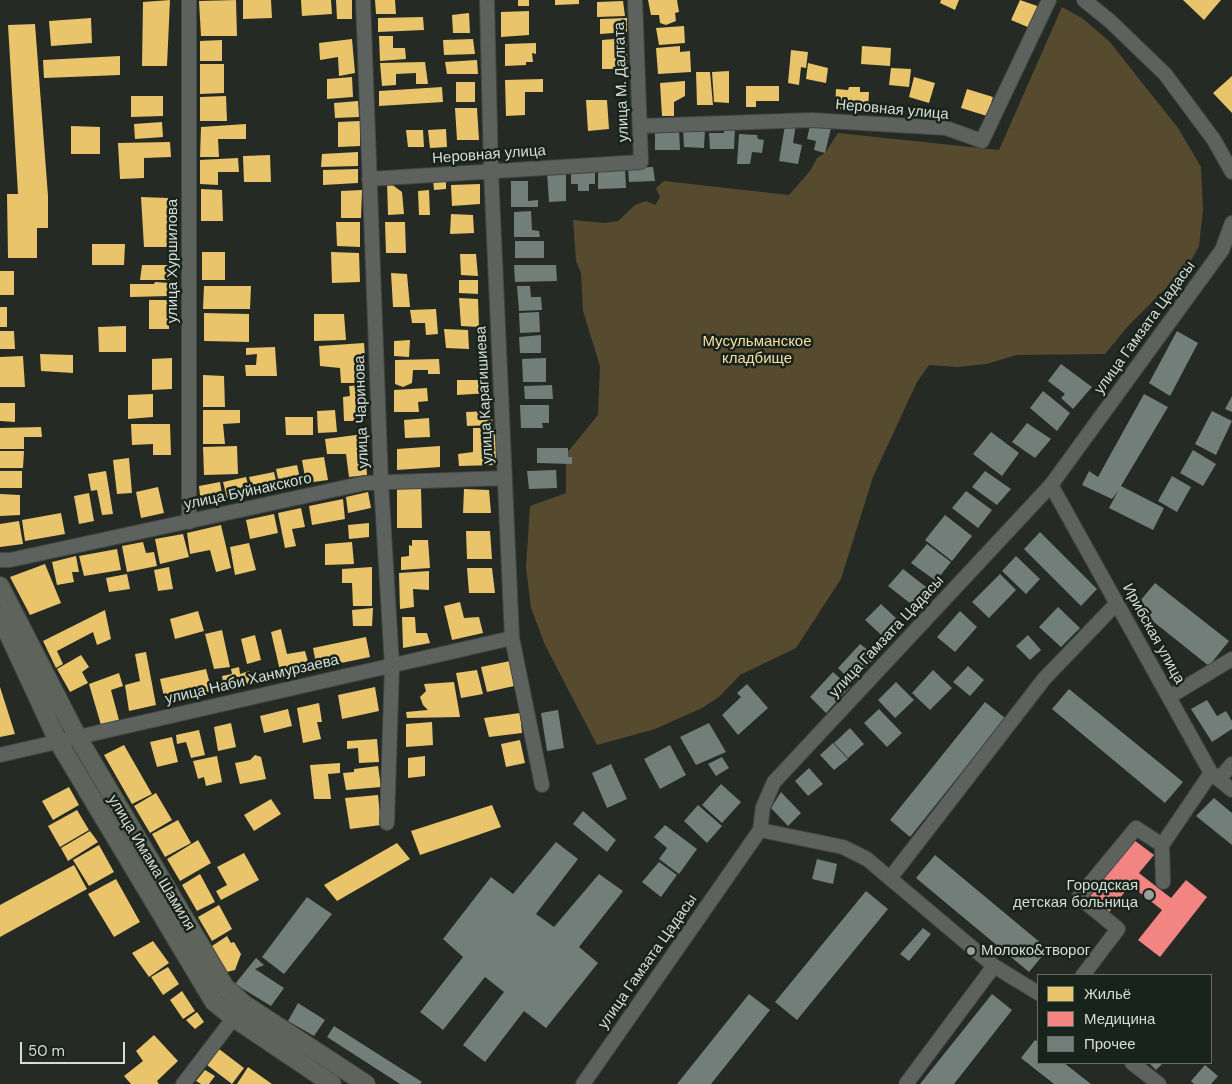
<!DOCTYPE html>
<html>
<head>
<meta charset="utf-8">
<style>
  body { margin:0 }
  #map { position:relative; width:1232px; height:1084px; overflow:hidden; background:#252a25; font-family:"DM Sans",sans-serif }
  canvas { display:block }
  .legend { position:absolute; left:1037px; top:974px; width:175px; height:90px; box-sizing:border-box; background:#18241b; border:1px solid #646e66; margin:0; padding:6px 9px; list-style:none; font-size:15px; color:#d6ddd7 }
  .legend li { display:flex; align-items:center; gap:10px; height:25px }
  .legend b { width:25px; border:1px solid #646e66 }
  .scale { position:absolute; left:20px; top:1042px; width:105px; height:22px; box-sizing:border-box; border:2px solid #d6ddd7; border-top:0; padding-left:6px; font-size:15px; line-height:18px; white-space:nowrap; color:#d6ddd7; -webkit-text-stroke:4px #18241b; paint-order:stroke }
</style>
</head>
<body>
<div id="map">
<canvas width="1232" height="1084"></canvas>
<ul class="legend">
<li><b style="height:14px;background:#e9c46a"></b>Жильё</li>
<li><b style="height:14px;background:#f28482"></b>Медицина</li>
<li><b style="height:14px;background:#727e7a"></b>Прочее</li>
</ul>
<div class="scale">50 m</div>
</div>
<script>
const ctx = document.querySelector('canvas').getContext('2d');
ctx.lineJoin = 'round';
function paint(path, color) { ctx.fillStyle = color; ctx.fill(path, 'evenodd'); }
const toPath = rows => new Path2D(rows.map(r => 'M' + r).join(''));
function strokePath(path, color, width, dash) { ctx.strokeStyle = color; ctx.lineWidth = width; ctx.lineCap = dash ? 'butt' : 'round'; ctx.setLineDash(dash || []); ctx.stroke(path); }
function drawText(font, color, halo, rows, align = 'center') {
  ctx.font = font + ' "DM Sans",sans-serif'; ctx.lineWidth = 5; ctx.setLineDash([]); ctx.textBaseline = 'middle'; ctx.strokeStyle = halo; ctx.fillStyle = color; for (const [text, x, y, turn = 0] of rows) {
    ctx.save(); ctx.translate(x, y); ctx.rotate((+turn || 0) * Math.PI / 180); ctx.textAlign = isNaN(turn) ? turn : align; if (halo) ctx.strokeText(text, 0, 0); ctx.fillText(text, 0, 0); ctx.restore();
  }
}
const green = toPath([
  [1062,7,1082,18,1109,41,1178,128,1201,167,1203,210,1199,246,1188,266,1128,326,1105,354,1017,355,986,364,958,367,929,365,917,382,873,477,841,579,796,648,740,675,719,697,702,708,655,729,597,745,545,645,531,608,526,567,530,506,566,493,566,454,598,415,600,366,583,311,581,273,576,261,573,220,604,223,618,221,635,205,646,201,655,205,660,197,656,188,664,181,789,195,810,171,817,158,825,153,838,133,999,150]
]);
const homes = toPath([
  [170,0,167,66,142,66,143,2],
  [236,0,237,36,201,36,199,1],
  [243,0,271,0,272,18,243,19],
  [301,0,331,0,332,14,302,16],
  [336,0,352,0,352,19,337,19],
  [375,0,395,0,396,14,376,14],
  [518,0,529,0,529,6,518,6],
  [555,0,579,0,579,4,555,5],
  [648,0,677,0,679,12,675,13,676,21,666,25,660,23,659,15,651,15],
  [941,0,959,0,955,10,940,3],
  [1020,0,1040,7,1030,28,1011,20],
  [1183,0,1221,0,1204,20],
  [623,1,625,16,597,17,597,2],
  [529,11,529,35,501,37,501,12],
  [469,13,470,33,453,33,452,15],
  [423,17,424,30,378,32,378,18],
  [91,18,92,43,51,46,49,21],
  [627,18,627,32,600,34,600,19],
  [35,24,48,196,48,228,37,228,37,258,8,258,7,194,18,194,8,25],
  [684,26,685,43,659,45,656,28],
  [379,36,393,36,393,48,405,48,406,59,380,61],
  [626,38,628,69,602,69,602,40],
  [352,39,355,73,339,76,338,57,320,60,319,43],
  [473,39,475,54,444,55,443,40],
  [222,40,222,61,200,61,200,41],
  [536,43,536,54,532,53,533,62,526,62,526,65,505,66,505,44],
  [680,46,680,52,690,51,691,72,658,74,656,48],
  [862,46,891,48,890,66,861,64],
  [791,50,808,52,806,68,801,67,799,85,788,83],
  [120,56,120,75,44,78,43,60],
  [477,60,478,74,447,74,445,62],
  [425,62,428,84,416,84,416,73,396,74,396,85,382,86,380,63],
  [808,63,828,68,826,83,806,79],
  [200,64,224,64,224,93,200,94],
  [891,68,911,69,909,87,889,85],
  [729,71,729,103,714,102,712,72],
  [696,72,710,72,713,105,697,105],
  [1232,76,1232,113,1213,93],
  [352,77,353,97,327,99,327,79],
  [914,77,935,83,929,103,909,97],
  [543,79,543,92,525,92,525,115,506,116,505,80],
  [685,81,685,96,674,102,674,116,662,116,660,83],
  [456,82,475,82,475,102,456,102],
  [746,86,779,86,779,101,756,101,756,107,746,107],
  [442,87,443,102,379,106,379,91],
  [849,87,860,87,860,92,869,92,868,110,835,109,836,89,848,90],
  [967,89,993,97,987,116,961,108],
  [131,96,163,96,163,116,131,117],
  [226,96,227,121,200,121,200,97],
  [586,100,607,100,609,129,588,131],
  [358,101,359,117,335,118,334,103],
  [455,108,477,108,479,140,457,140],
  [360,121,360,146,338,147,338,122],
  [162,122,163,137,135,139,134,124],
  [246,124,246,139,218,139,219,157,200,157,201,127],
  [71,126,100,127,100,154,71,154],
  [446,129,447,147,430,148,428,130],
  [406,130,423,130,424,147,408,147],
  [170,142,171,157,144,158,144,178,120,179,118,143],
  [358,152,358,166,321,167,322,154],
  [270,155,271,182,244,182,243,156],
  [238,158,239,172,218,172,218,185,200,184,200,160],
  [358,169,358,183,323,185,323,170],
  [446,178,446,189,434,190,433,179],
  [387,181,402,192,404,214,388,215],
  [480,184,480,204,452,206,451,185],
  [201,189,222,190,223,221,201,221],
  [362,190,361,218,341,218,341,191],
  [429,190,430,215,419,215,418,191],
  [141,197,168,198,170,247,144,247],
  [451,214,473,215,474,233,450,234],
  [336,222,360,222,360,247,337,246],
  [385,222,405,222,406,253,386,253],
  [92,244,125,244,124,265,92,265],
  [202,252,225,252,225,280,202,280],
  [331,252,359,253,360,282,332,283],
  [460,254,476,254,478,276,461,275],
  [142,265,170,265,169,280,140,280],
  [0,271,14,271,14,295,0,295],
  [391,273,407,274,410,307,393,307],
  [459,280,478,280,478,294,459,293],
  [155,282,169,283,170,296,130,297,130,284,154,284],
  [204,286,251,286,250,309,203,309],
  [459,298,478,299,479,327,461,326],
  [149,300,169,300,169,329,149,329],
  [0,307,7,307,7,327,0,327],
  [436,309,438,334,426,335,425,323,412,323,410,310],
  [204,313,249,314,249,342,204,341],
  [314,314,344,314,346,340,314,341],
  [126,326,126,352,99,352,98,327],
  [444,329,468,330,469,349,446,348],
  [0,331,14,331,15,349,0,349],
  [410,340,409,357,394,356,394,341],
  [364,343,367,383,341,383,340,368,320,366,319,346],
  [275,347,277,376,246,376,245,365,256,365,257,354,246,355,246,348],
  [40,354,73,355,73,373,41,371],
  [23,356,25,387,0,387,0,357],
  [172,358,172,389,152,390,152,359],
  [439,359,440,374,428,374,428,370,413,370,412,383,403,387,395,384,395,360],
  [203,375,224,376,225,407,203,407],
  [457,380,490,380,490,393,457,395],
  [364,385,364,421,344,421,343,397,350,396,349,386],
  [427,388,428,401,418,402,419,412,394,412,394,390],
  [153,394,153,417,128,419,128,395],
  [0,403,15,403,15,422,0,421],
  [203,410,240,410,240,423,223,424,225,444,203,444],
  [335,410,337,432,318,433,317,411],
  [491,411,493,425,467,426,466,412],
  [285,417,313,417,313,435,286,435],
  [429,418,430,437,405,438,404,420],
  [131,424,170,424,171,455,153,455,153,444,132,445],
  [41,427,42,437,24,437,24,449,0,449,0,428],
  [473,428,496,428,496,465,459,466,458,454,473,452],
  [364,434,367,475,349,477,346,454,327,454,325,439],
  [237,446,238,474,204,475,203,447],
  [440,446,440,467,397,470,397,449],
  [0,451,24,451,23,468,0,468],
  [324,457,328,480,306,483,302,460],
  [129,458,132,493,117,494,113,460],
  [297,465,301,483,280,488,276,469],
  [0,471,22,471,22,488,0,488],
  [106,471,113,514,102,515,97,490,91,491,88,474],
  [274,472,278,489,254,493,249,477],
  [246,477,251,495,227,498,223,482],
  [220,482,223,500,201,505,199,486],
  [158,487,164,513,141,518,136,492],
  [397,488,421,488,422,528,397,528],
  [464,489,489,490,491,513,463,513],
  [368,492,371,508,348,513,346,497],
  [89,493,94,521,79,524,74,496],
  [0,494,20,495,20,515,0,516],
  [343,499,345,519,312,525,309,506],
  [301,508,305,527,292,529,296,546,285,548,278,513],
  [61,513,65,534,25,541,22,520],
  [274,514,278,533,250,539,246,520],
  [19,521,23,544,0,547,0,524],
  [369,523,369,537,349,539,348,525],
  [221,525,231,568,216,572,210,550,190,554,187,533],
  [466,531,490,531,492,559,467,559],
  [183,534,189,557,160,564,155,539],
  [412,540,428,540,430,568,401,570,401,557,409,556,409,545,412,546],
  [143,542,146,553,154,552,157,566,127,572,122,546],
  [352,542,354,564,325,565,325,544],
  [249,543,256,570,235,575,230,547],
  [117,549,121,570,84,576,79,556],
  [76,556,79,572,72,572,74,582,57,585,52,562],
  [45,564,61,603,30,615,10,577],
  [169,567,173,589,158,591,154,570],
  [372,567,372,606,353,606,352,583,342,583,342,569],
  [467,568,492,568,495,593,469,593],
  [429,571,429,590,413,589,414,607,400,609,399,573],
  [127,574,130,589,109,592,106,578],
  [460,602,464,618,479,617,483,633,452,640,444,606],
  [373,608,372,626,353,626,352,610],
  [105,610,111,639,97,645,93,632,57,651,63,664,56,668,43,641],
  [198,611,204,631,175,639,170,619],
  [402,617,415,617,416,633,427,633,430,643,403,648],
  [281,629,287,654,305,651,310,669,281,675,271,632],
  [222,630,230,667,214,669,205,634],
  [255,635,261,660,247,664,241,639],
  [366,637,370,657,317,668,313,648],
  [146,652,156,705,129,711,125,685,140,681,135,654],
  [81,655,89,667,82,672,88,683,70,692,57,669],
  [510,661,514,686,487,692,481,667],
  [239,667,240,674,249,671,250,683,224,688,222,676,232,674,231,669],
  [206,669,212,691,165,701,160,679],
  [477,670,483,694,461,698,456,673],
  [119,673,123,686,111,690,119,720,101,725,89,684],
  [454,682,460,717,407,718,406,712,428,710,423,705,420,697,426,691,424,684],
  [0,687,15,734,0,737],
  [375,687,379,711,342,719,338,695],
  [319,703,322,722,317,722,321,739,303,743,297,708],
  [288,709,292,726,264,733,260,716],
  [520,713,522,733,489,737,484,718],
  [432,722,433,745,406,747,406,724],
  [231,723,236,747,218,751,214,727],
  [199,730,205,755,191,758,186,742,177,744,176,735],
  [172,737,178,762,157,767,150,742],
  [377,739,379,762,359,763,358,748,347,749,347,741],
  [520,740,525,763,506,767,501,744],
  [124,745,152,794,132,804,104,755],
  [255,755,261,757,266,779,240,784,235,763,250,760],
  [217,756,222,782,206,786,204,777,198,779,193,761],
  [425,756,425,776,408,778,408,758],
  [340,763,340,773,328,774,331,799,314,799,310,765],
  [378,766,381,787,346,790,343,773,354,772,354,769],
  [69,787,79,805,53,820,42,801],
  [156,793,172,820,150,833,134,806],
  [378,795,381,825,350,829,345,798],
  [271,799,281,814,254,831,244,815],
  [492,805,501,827,420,855,411,831],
  [77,810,89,830,60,847,48,826],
  [178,820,191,843,165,857,152,834],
  [90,831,98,842,68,861,61,848],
  [198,840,211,863,180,881,167,859],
  [397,843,410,859,337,901,324,885],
  [99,845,114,872,89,886,73,860],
  [244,853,259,880,221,900,216,891,227,885,217,867],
  [74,865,87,889,0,937,0,905],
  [200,874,215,902,197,911,182,885],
  [116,879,140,922,114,937,88,894],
  [219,905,232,929,212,941,198,917],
  [227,936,231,943,234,942,241,954,235,970,222,973,209,948],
  [153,941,169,963,149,977,132,953],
  [168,967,179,984,163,995,151,977],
  [182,991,195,1011,183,1019,170,1000],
  [197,1012,204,1022,195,1029,186,1020],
  [154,1035,178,1061,157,1081,159,1084,131,1084,124,1076,143,1061,136,1051],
  [219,1049,244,1068,232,1084,207,1065],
  [248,1067,272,1084,237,1084],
  [205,1070,215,1076,209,1084,201,1084,196,1081]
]);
const health = toPath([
  [1134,840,1154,855,1139,873,1171,898,1186,880,1207,897,1160,957,1138,940,1162,910,1130,885,1107,915,1087,900]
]);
const building = toPath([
  [796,124,793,143,802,145,798,164,779,161,785,125],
  [810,125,831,128,825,153,814,150,816,141,807,139],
  [683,128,705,128,704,148,684,147],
  [724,128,735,128,734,149,710,149,709,133,724,133],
  [679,129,680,150,655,150,655,130],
  [739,134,757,135,758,139,764,140,762,153,752,152,750,164,737,164],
  [653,167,655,181,629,182,628,168],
  [625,168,626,188,598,189,598,169],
  [571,171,595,171,595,184,589,184,589,191,578,191,578,184,571,184],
  [566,172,566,201,549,202,547,173],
  [511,181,528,181,528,201,538,200,538,207,511,207],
  [531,211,532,230,539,231,540,237,514,237,514,212],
  [515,241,544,241,544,258,515,258],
  [514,265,556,265,557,281,515,282],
  [517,286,530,286,531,297,541,297,542,310,519,311],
  [539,312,540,332,520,333,519,313],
  [1177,331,1198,343,1170,396,1149,383],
  [541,335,541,353,520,353,519,337],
  [546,358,546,382,523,382,522,359],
  [1061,364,1092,387,1073,409,1061,398,1065,394,1048,381],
  [552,385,553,399,525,399,524,386],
  [1043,391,1070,413,1057,431,1030,408],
  [1144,394,1168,407,1121,486,1164,508,1153,530,1109,508,1118,491,1112,499,1082,485,1089,471,1098,477],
  [1232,396,1232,412,1225,409],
  [520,405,549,405,549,423,542,423,543,428,521,428],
  [1212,411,1232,421,1216,455,1195,444],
  [1027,423,1051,439,1035,458,1012,442],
  [991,432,1019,453,1002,476,973,454],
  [537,448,568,448,568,457,572,457,572,464,537,463],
  [1193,450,1216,464,1203,486,1180,473],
  [556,470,557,488,529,489,527,471],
  [985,471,1011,489,997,505,972,487],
  [1172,476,1191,487,1177,512,1158,501],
  [966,491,992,510,978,528,952,508],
  [945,515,972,536,952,561,925,540],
  [1040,532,1097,589,1081,606,1024,549],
  [927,544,951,562,936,581,911,563],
  [1016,556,1040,579,1026,594,1002,571],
  [903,569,930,590,915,607,888,586],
  [1000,574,1016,590,989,618,972,602],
  [1155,583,1229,641,1209,666,1135,607],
  [881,604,898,620,893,625,895,628,891,632,895,635,888,641,865,620],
  [1058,607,1080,628,1061,647,1039,627],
  [960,611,977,627,955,652,937,637],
  [1028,635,1041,650,1030,660,1016,646],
  [860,644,876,656,853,683,838,668],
  [968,666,984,680,970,696,953,682],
  [933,670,952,688,930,710,912,693],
  [833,672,850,687,826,713,810,697],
  [896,682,914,700,895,718,878,700],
  [747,684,768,708,738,735,722,715,741,697,737,693],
  [1069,689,1183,782,1165,803,1052,709],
  [1207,700,1217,716,1226,711,1232,721,1232,729,1212,742,1191,709],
  [985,702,1005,718,910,837,890,820],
  [879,709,902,733,887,747,864,723],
  [558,710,564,748,547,751,541,713],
  [709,723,726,752,696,765,680,737],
  [850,728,864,744,848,758,834,743],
  [833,743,848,759,834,770,820,755],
  [670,745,686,775,660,789,644,759],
  [722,757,729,768,716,776,708,764],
  [611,764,627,799,607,808,592,773],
  [809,768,823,784,808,796,795,781],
  [721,784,741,802,722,823,702,805],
  [781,792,801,813,788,826,771,808],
  [1214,798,1232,813,1232,845,1196,816],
  [698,805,722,826,707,843,684,821],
  [583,811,616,840,607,852,573,824],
  [665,825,697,849,679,874,659,859,667,848,654,837],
  [556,842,578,859,536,914,554,927,599,874,623,891,579,947,598,963,546,1028,524,1011,485,1062,463,1045,504,992,485,977,443,1030,420,1012,463,957,443,939,491,877,513,894],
  [935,855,1048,949,1029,972,916,878],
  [817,859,837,864,833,884,812,879],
  [659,862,677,875,661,897,642,882],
  [866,891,888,909,797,1020,775,1002],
  [307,897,332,914,284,974,262,957],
  [923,928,931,934,909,961,900,954],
  [256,958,264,965,255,969,284,988,271,1006,235,984],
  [749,994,770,1010,711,1084,677,1084],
  [992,994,1012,1010,954,1084,920,1084],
  [298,1003,325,1020,314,1036,288,1021],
  [334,1026,422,1082,420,1084,400,1084,327,1037],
  [1035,1040,1038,1042,1038,1063,1064,1063,1091,1084,1054,1084,1021,1058],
  [1149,1063,1163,1063,1156,1070],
  [1205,1065,1218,1076,1211,1084,1194,1084,1191,1081]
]);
const minor = toPath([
  [363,0,381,482,392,666,387,823],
  [487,0,491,171,512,638,542,785],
  [1084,0,1110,21,1165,74,1214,140,1232,172],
  [641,126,811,120,946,128,982,141,1049,0],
  [369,179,641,162,635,0],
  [1051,485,1211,773,1232,790],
  [189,522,189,0],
  [0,560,10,560,365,483,505,478],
  [1169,697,1232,659],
  [0,755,512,638],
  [1219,779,1232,764],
  [760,830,843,847,867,859,994,966,1038,993],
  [891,877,1044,679,1117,603],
  [1163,882,1162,845,1211,773],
  [1083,975,1118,929,1079,897,1136,828,1162,845],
  [1132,1063,1159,1084],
  [183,1084,239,1011],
  [583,1084,760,830,763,807,774,782,1051,485,1222,250,1232,223],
  [906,1084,994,966]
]);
const major = toPath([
  [0,586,77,736,225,987,244,1004,366,1084],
  [0,616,59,743,214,1002,234,1018,332,1084]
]);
const markers = [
  [1149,895,6,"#989e99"],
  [971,951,5,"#989e99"]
];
const streetNames = [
  ["улица М. Далгата",622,82,-92],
  ["Неровная улица",892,110,5],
  ["Неровная улица",489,155,-4],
  ["улица Хуршилова",173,261,-90],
  ["улица Гамзата Цадасы",1145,328,-54],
  ["улица Карагишиева",485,395,-93],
  ["улица Чаринова",362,412,-92],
  ["улица Буйнакского",248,492,-12],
  ["Ирибская улица",1153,634,61],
  ["улица Гамзата Цадасы",887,637,-47],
  ["улица Наби Ханмурзаева",252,680,-13],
  ["улица Имама Шамиля",151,863,59],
  ["улица Гамзата Цадасы",648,962,-55]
];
const parkNames = [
  ["Мусульманское",757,342],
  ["кладбище",757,359]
];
const poiNames = [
  ["Городская",1138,886],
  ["детская больница",1138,903],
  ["Молоко&творог",981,951,"left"]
];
paint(green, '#564b2f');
paint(homes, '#e9c46a');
paint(health, '#f28482');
paint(building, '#727e7a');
strokePath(minor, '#434743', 16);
strokePath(major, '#434743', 20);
strokePath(minor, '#5e625f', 14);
strokePath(major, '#5e6459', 18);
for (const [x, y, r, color] of markers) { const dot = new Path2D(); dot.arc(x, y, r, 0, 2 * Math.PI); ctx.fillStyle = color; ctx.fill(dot); strokePath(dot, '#18241b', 2); }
drawText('15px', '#d6ddd7', '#18241b', streetNames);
drawText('15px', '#f7dea3', '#18241b', parkNames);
drawText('15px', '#d6ddd7', '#18241b', poiNames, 'right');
</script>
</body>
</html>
